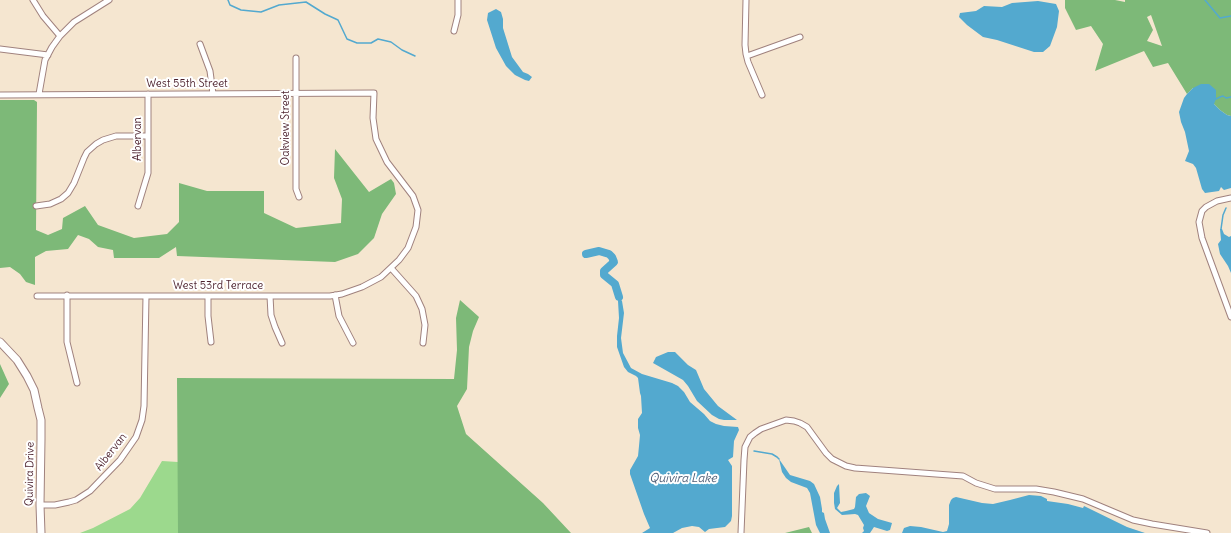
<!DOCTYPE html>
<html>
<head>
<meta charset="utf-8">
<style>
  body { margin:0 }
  canvas { display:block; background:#f5e6d0 }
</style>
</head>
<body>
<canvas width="1231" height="533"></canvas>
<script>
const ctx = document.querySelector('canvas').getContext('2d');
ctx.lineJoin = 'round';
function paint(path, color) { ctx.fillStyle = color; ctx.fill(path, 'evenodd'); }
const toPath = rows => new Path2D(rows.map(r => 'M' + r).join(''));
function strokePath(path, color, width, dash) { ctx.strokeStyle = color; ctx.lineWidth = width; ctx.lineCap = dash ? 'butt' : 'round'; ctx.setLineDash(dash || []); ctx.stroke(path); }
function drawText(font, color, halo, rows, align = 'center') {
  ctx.font = font + ' Delius,sans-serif'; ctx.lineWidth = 4; ctx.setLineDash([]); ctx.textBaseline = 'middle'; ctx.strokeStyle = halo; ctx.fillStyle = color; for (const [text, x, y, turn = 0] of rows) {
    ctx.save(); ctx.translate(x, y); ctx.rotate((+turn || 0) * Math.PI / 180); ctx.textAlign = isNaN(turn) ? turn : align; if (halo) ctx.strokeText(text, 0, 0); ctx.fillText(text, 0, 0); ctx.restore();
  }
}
const green = toPath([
  [162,461,178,462,178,533,80,533,93,528,130,509,140,498]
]);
const forest = toPath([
  [1065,0,1115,0,1125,2,1125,0,1231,0,1231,116,1227,115,1220,110,1214,104,1193,88,1187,94,1168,63,1153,67,1144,51,1095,71,1103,44,1091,26,1076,30,1065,8],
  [1151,15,1162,46,1147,41,1153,30,1147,17],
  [0,100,34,100,37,102,36,230,48,235,62,229,63,218,85,206,98,225,134,238,167,234,179,222,179,183,207,191,264,191,264,213,296,228,341,223,342,199,334,178,335,149,369,192,391,179,394,183,396,194,382,214,374,238,358,254,335,262,177,256,176,247,159,258,114,258,113,250,98,247,89,239,78,235,68,249,46,251,35,257,35,285,26,282,20,274,10,267,0,268],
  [460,300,479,317,473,331,469,347,467,389,457,406,466,434,543,503,571,533,178,533,177,378,454,379,457,350,456,318],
  [0,364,9,384,0,398],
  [809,527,812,533,785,533]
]);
const water = toPath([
  [1038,1,1056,4,1059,11,1057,27,1050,46,1043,52,1034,52,997,40,983,37,967,25,959,17,960,13,976,11,984,6,1002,7,1012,3],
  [496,9,501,12,503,19,503,28,512,57,523,72,528,74,532,77,529,81,525,80,515,75,506,66,496,48,487,20,488,13],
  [1201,84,1209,84,1216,90,1216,99,1214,104,1220,110,1227,115,1231,116,1231,188,1224,190,1221,187,1219,191,1205,193,1202,189,1196,168,1193,164,1185,161,1189,151,1185,132,1181,122,1179,112,1184,98,1187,94,1193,88],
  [1220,229,1222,229,1224,234,1229,237,1231,236,1231,273,1228,266,1220,254,1218,244,1221,240],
  [619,297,622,301,624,313,621,338,623,353,631,368,642,374,672,383,678,386,684,392,690,402,704,414,710,421,716,424,724,426,738,427,739,430,734,441,733,457,728,460,732,466,732,516,731,521,725,527,709,529,705,532,699,527,692,526,682,528,673,533,642,533,650,528,644,514,630,474,630,470,638,456,639,446,640,435,638,428,638,419,642,413,641,396,640,393,638,378,636,376,628,372,624,367,617,347,617,336,619,318,618,301],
  [668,352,675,352,688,365,696,370,704,389,718,406,737,420,724,420,719,419,712,415,697,401,688,386,683,380,653,363,656,357],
  [779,459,790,475,810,481,814,484,820,497,822,509,822,512,824,513,825,519,830,533,820,533,816,525,810,493,807,488,791,482,786,478,782,472],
  [839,484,840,503,837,508,841,512,846,511,854,509,855,507,856,497,859,494,866,493,870,496,866,506,869,513,878,519,892,523,890,530,887,531,874,527,870,533,862,533,864,531,863,528,864,525,858,515,855,514,842,515,835,509,834,503,834,493,837,486],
  [1029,495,1041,496,1047,499,1047,501,1068,504,1083,508,1084,506,1127,527,1145,533,902,533,904,528,910,526,921,527,943,532,947,531,949,524,949,505,951,500,953,498,956,497,982,503,993,504,1010,500]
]);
const stream = toPath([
  [228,0,230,5,241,10,261,12,279,5,306,2,325,14,338,20,347,39,357,43,371,43,378,39,391,42,402,50,415,56],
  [1205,0,1220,18,1231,16],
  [1216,99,1220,97,1223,96,1226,98,1231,97],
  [1221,229,1223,215,1226,208],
  [754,451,772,454,777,457,779,459]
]);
const river = toPath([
  [586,254,599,251,609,254,612,257,614,262,604,271,604,275,615,284,619,297]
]);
const street = toPath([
  [33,0,43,16,60,36],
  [746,0,745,45,746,54,748,62,762,95],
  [454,31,458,15,458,0],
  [200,44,210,71,213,94],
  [0,49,48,55],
  [747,56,800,37],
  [296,58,296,189,299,197],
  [39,94,45,60,52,47,60,36,74,22,109,0],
  [0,95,374,93,373,118,376,139,387,162,413,196,418,210,416,227,408,248,399,260,381,277,362,287,342,294,330,296,37,296],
  [1231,198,1217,201,1206,207,1202,211,1199,222,1202,238,1231,317],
  [36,206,50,204,61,199,68,193,74,183,84,158,87,152,96,144,103,140,116,136,148,136],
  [138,206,148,173,148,94],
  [391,268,416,296,422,309,425,325,423,343],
  [67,295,67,342,77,383],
  [335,295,339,316,353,343],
  [208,296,208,316,211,342],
  [270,296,271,315,275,327,282,343],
  [40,505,55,505,69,502,76,500,90,491,120,460,136,437,142,420,144,406,146,296],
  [741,533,744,460,745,447,750,437,755,433,761,429,786,420,794,421,800,423,807,427,826,453,832,459,846,466,855,468,963,476,976,483,995,489,1036,489,1054,492,1083,499,1133,520,1152,524,1207,533]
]);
const secondary = toPath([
  [0,342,17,360,27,376,34,390,38,408,41,420,41,439,40,505,41,533]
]);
const streetNames = [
  ["West 55th Street",187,84],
  ["Oakview Street",286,128,-90],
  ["Albervan",138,139,-90],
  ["West 53rd Terrace",218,286],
  ["Albervan",111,452,-52],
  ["Quivira Drive",30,474,-89]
];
const waterNames = [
  ["Quivira Lake",683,479]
];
paint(green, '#9cd98d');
paint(forest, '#7db978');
paint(water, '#53a9cf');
strokePath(stream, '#53a9cf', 1.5);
strokePath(river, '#53a9cf', 8);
strokePath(street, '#a0827e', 7);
strokePath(secondary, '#a0827e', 9);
strokePath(street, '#fff', 5);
strokePath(secondary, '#fff', 7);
drawText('11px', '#4a1f2b', '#fff', streetNames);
drawText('italic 12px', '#4e5d75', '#fff', waterNames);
</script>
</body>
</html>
